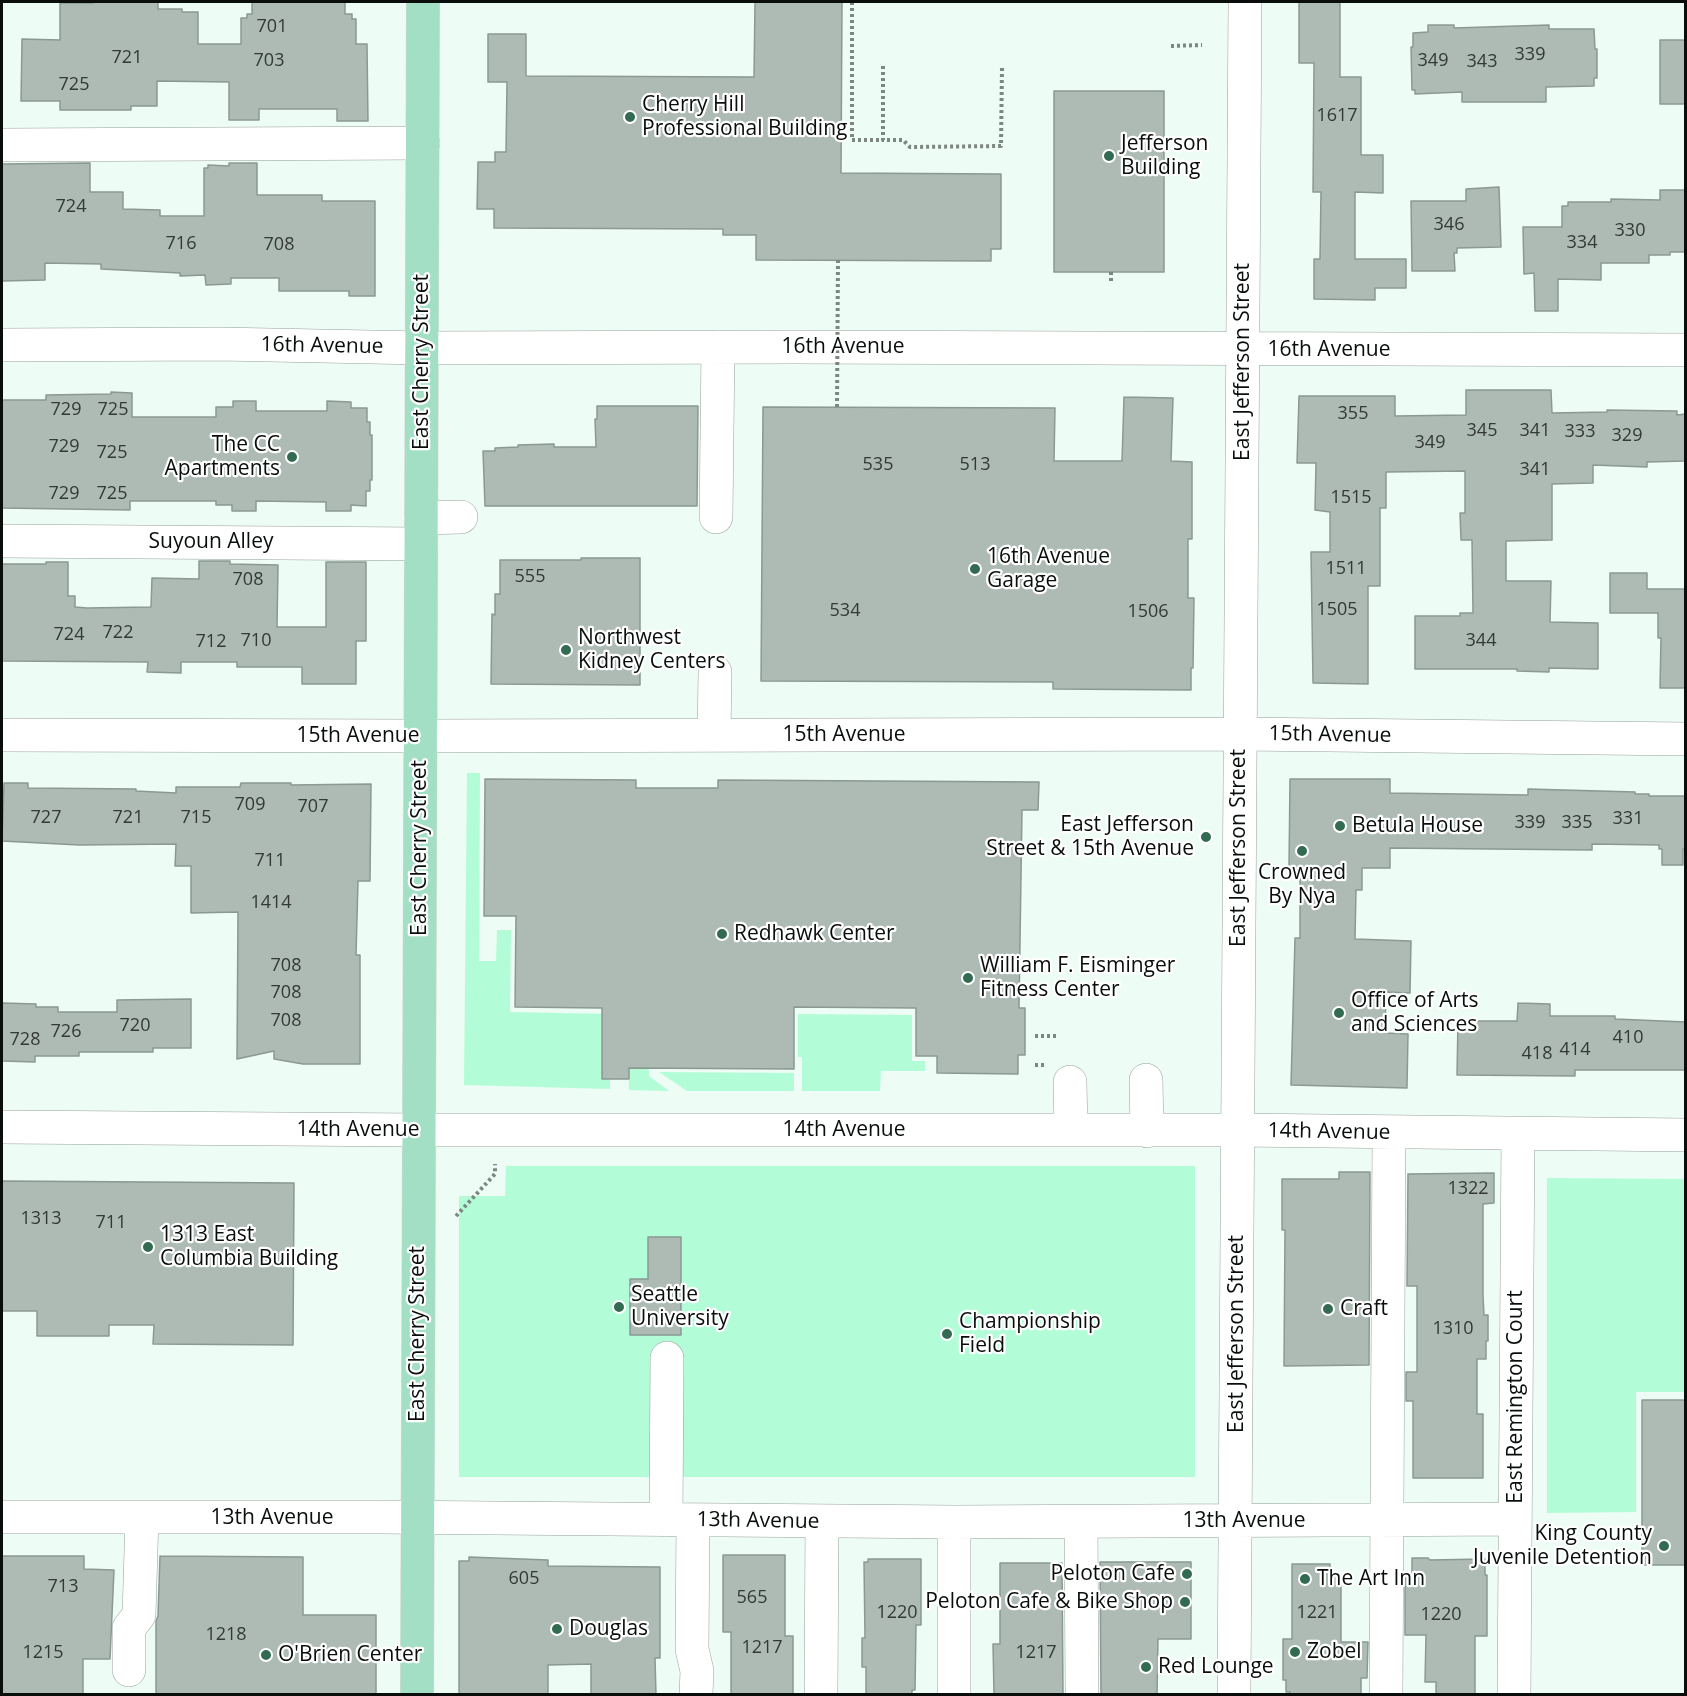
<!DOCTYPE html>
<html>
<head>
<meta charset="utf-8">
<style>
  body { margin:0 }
  #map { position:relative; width:1687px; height:1696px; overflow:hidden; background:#edfcf4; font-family:"Open Sans",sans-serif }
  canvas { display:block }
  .frame { position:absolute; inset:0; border:3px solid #090e0c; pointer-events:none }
</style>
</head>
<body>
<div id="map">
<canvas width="1687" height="1696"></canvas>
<div class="frame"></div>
</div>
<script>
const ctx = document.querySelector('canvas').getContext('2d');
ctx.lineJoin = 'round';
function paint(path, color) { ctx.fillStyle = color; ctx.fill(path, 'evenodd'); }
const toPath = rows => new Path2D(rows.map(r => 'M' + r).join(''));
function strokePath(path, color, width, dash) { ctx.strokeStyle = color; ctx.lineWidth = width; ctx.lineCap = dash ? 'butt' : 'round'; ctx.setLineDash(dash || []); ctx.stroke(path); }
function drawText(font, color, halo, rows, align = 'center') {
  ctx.font = font + ' "Open Sans",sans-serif'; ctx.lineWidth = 4.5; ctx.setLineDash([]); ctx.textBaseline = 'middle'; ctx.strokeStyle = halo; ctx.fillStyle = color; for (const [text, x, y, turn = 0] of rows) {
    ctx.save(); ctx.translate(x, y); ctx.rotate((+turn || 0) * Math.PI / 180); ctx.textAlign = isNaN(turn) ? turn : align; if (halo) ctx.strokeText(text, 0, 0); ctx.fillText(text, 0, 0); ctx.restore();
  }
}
const green = toPath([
  [467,773,480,773,479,961,496,961,497,930,511,930,510,1012,610,1014,610,1089,464,1085],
  [798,1014,912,1015,912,1061,925,1061,925,1071,881,1071,880,1091,802,1091,802,1057,798,1057],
  [627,1020,649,1020,649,1076,669,1091,629,1090],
  [659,1072,794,1073,794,1091,687,1091],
  [506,1166,1195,1166,1195,1477,459,1477,459,1196,505,1196],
  [1547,1178,1685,1179,1685,1392,1636,1392,1636,1512,1547,1513]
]);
const building = toPath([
  [93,2,158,2,158,9,182,9,182,12,198,12,198,44,241,44,241,18,247,18,247,14,252,14,252,2,345,2,345,14,352,14,352,19,356,19,356,44,367,44,368,121,337,121,337,109,259,109,259,120,229,120,229,82,157,81,157,106,131,106,131,110,60,110,60,101,21,101,22,39,60,40,60,3,93,3,93,2],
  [755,2,842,2,841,173,1001,174,1001,249,991,249,991,261,756,260,756,235,723,235,723,229,494,228,494,209,477,209,478,162,495,162,495,152,506,152,507,82,488,82,488,34,526,34,526,76,754,77,755,2],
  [1299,2,1340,2,1340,77,1361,77,1361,155,1383,155,1383,193,1355,192,1355,259,1406,259,1406,288,1375,288,1375,300,1314,299,1314,259,1320,259,1321,192,1313,192,1314,63,1299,63,1299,2],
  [1428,25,1454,25,1454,28,1549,25,1549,29,1594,29,1595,49,1597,49,1597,78,1594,78,1594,86,1546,87,1546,102,1462,102,1462,92,1415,94,1415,90,1412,90,1411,47,1413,47,1413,33,1428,32,1428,25],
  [1660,40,1686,40,1686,104,1660,104,1660,40],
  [1054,91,1164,91,1164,272,1054,272,1054,91],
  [90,163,90,192,123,192,123,209,160,210,160,216,204,216,204,168,208,168,208,165,229,166,229,163,257,163,257,195,322,195,322,201,375,201,375,296,349,296,349,291,279,291,279,278,231,278,231,284,206,285,205,275,180,276,180,273,101,269,101,264,45,263,45,280,2,281,2,164,90,163],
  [1499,187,1501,247,1457,248,1457,253,1454,253,1455,271,1412,271,1411,201,1466,201,1466,189,1499,187],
  [1660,190,1686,190,1686,252,1670,252,1670,255,1649,255,1649,263,1601,263,1601,280,1558,279,1558,311,1535,311,1534,273,1524,274,1523,227,1562,227,1562,206,1568,206,1568,202,1611,202,1611,199,1660,200,1660,190],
  [1466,390,1551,390,1552,413,1607,412,1607,410,1677,411,1677,415,1686,414,1686,461,1647,462,1647,467,1593,465,1593,483,1552,484,1552,540,1506,541,1506,581,1551,581,1550,622,1598,623,1598,669,1549,668,1549,672,1517,671,1517,669,1415,669,1415,616,1460,616,1460,613,1473,613,1472,540,1461,540,1460,513,1465,513,1465,471,1386,472,1386,508,1380,508,1380,586,1368,586,1368,684,1313,683,1311,552,1330,552,1330,512,1315,510,1316,463,1297,463,1299,396,1395,396,1395,416,1466,415,1466,390],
  [111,392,132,393,132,417,216,417,216,407,233,407,233,401,256,401,256,411,327,411,327,401,351,402,351,408,367,408,367,422,370,422,370,435,372,435,372,480,370,480,370,491,366,491,366,506,351,505,351,511,326,511,326,502,256,501,256,511,232,511,232,505,216,505,216,501,130,501,130,510,2,508,2,400,46,400,46,395,111,394,111,392],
  [1124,397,1173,398,1171,461,1192,462,1192,539,1188,539,1188,598,1194,598,1193,668,1191,668,1191,690,1053,689,1053,682,761,681,763,407,1055,408,1054,461,1122,461,1124,397],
  [597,406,698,406,697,506,485,506,483,451,495,451,495,448,518,447,518,445,554,444,554,447,596,447,595,419,597,419,597,406],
  [581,558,640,558,640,685,491,684,492,614,495,615,495,594,500,594,500,560,581,560,581,558],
  [199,561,230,561,230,564,278,565,277,627,326,627,326,562,366,562,366,641,356,641,356,684,302,684,302,667,237,667,237,662,181,662,181,673,147,672,148,662,2,661,2,564,46,564,46,562,68,562,68,596,75,596,75,607,87,608,151,607,152,578,199,579,199,561],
  [1610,573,1647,573,1647,589,1686,589,1686,688,1660,688,1661,638,1658,638,1658,613,1610,613,1610,573],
  [485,779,636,780,636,788,718,788,718,780,1039,782,1038,810,1022,810,1019,1008,1025,1008,1025,1055,1018,1055,1018,1074,937,1073,937,1056,916,1056,916,1008,794,1007,794,1069,629,1068,629,1079,602,1079,602,1008,515,1007,516,916,484,916,485,779],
  [1290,779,1390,779,1390,793,1528,795,1528,789,1635,792,1635,794,1649,794,1649,796,1686,796,1686,849,1683,849,1683,865,1662,865,1662,849,1659,849,1659,845,1592,844,1592,850,1390,848,1390,868,1362,868,1362,890,1356,890,1355,939,1411,941,1410,993,1386,992,1385,1033,1408,1034,1407,1088,1291,1085,1295,938,1300,938,1300,868,1289,868,1290,779],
  [4,783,28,783,28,788,136,789,136,791,176,793,176,787,240,787,241,783,291,783,291,785,371,784,370,881,358,881,356,955,360,955,360,1064,303,1064,274,1059,274,1051,237,1059,238,912,191,913,191,866,175,866,176,844,79,845,2,841,4,783],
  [191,999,191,1048,153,1048,153,1052,79,1052,79,1056,35,1056,35,1062,2,1061,2,1003,36,1004,36,1007,58,1007,58,1012,117,1012,117,1000,191,999],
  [1518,1003,1550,1004,1550,1016,1615,1016,1615,1019,1686,1022,1686,1070,1575,1070,1575,1076,1457,1075,1458,1021,1517,1021,1518,1003],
  [1339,1172,1370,1172,1369,1365,1284,1366,1285,1230,1282,1230,1282,1179,1339,1179,1339,1172],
  [1494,1173,1494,1203,1483,1204,1483,1296,1484,1315,1488,1315,1488,1341,1486,1341,1486,1359,1477,1359,1477,1414,1483,1414,1483,1478,1413,1478,1413,1401,1406,1401,1406,1372,1417,1372,1417,1286,1407,1286,1408,1174,1494,1173],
  [2,1181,294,1183,293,1345,153,1344,154,1325,109,1325,109,1336,37,1336,37,1311,2,1311,2,1181],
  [648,1237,681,1237,681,1335,630,1335,630,1279,648,1279,648,1237],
  [1642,1400,1686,1400,1686,1565,1642,1565,1642,1400],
  [723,1555,785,1555,785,1636,793,1636,793,1695,731,1695,731,1632,723,1632,723,1555],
  [2,1556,84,1556,84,1569,114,1570,110,1659,83,1659,83,1695,2,1695,2,1556],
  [160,1556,303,1557,303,1615,376,1615,376,1695,156,1695,156,1621,158,1616,160,1556],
  [469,1557,548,1560,548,1566,660,1567,660,1658,655,1658,656,1695,591,1695,591,1664,548,1665,548,1695,459,1695,459,1561,469,1561,469,1557],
  [1412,1558,1428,1558,1430,1560,1485,1559,1485,1575,1487,1575,1487,1636,1475,1636,1475,1695,1436,1695,1436,1682,1425,1682,1426,1635,1405,1635,1405,1575,1412,1575,1412,1558],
  [868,1559,921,1559,921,1625,916,1625,915,1690,912,1690,912,1695,866,1695,866,1667,862,1667,862,1638,865,1638,864,1562,868,1562,868,1559],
  [1100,1562,1191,1562,1191,1639,1158,1639,1157,1695,1101,1695,1100,1562],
  [1000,1563,1062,1563,1063,1695,994,1695,993,1644,1000,1644,1000,1563],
  [1292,1564,1330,1564,1330,1575,1337,1575,1337,1579,1341,1579,1341,1642,1368,1642,1367,1678,1361,1678,1361,1695,1290,1695,1290,1692,1286,1692,1286,1680,1283,1680,1283,1639,1292,1639,1292,1564]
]);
const path = toPath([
  [852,2,852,140,883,140],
  [1171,46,1202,45],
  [883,66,883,140,903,140,910,147,1001,146,1002,67],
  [1111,272,1111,283],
  [1035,1036,1057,1036],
  [1035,1065,1046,1065],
  [456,1216,495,1174,495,1164]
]);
const minor = toPath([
  [2,145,423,143],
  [2,345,220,344,422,348,793,347,1686,350],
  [716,517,718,347],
  [421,518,461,517],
  [2,541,421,544],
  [2,735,421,736,1240,734,1686,739],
  [714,735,715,672],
  [1146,1080,1147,1131],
  [1070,1082,1071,1130],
  [2,1127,419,1130,1237,1130,1686,1135],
  [2,1517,380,1517,954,1522,1515,1519],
  [666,1520,667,1358],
  [693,1520,692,1649,697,1671,696,1694],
  [954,1522,954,1694],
  [1081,1522,1082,1694],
  [129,1670,129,1628,139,1615,142,1518],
  [821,1694,822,1521],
  [1234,1694,1245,2],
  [1386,1694,1389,1133],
  [1514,1694,1518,1135]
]);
const major = toPath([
  [417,1694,423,2]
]);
const pathBridge = toPath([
  [837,407,838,260]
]);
const markers = [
  [630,117,6,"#336b52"],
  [1109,156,6,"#336b52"],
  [292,457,6,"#336b52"],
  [975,569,6,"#336b52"],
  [566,650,6,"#336b52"],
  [1340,826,6,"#336b52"],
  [1206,837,6,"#336b52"],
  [1302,851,6,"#336b52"],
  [722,934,6,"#336b52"],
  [968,978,6,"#336b52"],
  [1339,1013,6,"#336b52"],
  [148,1247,6,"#336b52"],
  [619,1307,6,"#336b52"],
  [1328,1309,6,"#336b52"],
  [947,1334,6,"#336b52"],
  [1664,1546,6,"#336b52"],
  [1187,1574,6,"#336b52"],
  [1305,1579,6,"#336b52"],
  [1185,1602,6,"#336b52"],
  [557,1629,6,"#336b52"],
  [1295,1652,6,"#336b52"],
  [266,1655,6,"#336b52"],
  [1146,1667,6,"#336b52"]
];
const numberNames = [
  ["701",272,27],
  ["339",1530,55],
  ["721",127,58],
  ["703",269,61],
  ["349",1433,61],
  ["343",1482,62],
  ["725",74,85],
  ["1617",1337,116],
  ["724",71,207],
  ["346",1449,225],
  ["330",1630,231],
  ["334",1582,243],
  ["716",181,244],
  ["708",279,245],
  ["729",66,410],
  ["725",113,410],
  ["355",1353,414],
  ["345",1482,431],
  ["341",1535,431],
  ["333",1580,432],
  ["329",1627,436],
  ["349",1430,443],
  ["729",64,447],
  ["725",112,453],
  ["535",878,465],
  ["513",975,465],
  ["341",1535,470],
  ["729",64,494],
  ["725",112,494],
  ["1515",1351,498],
  ["1511",1346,569],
  ["555",530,577],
  ["708",248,580],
  ["1505",1337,610],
  ["534",845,611],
  ["1506",1148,612],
  ["722",118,633],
  ["724",69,635],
  ["710",256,641],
  ["344",1481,641],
  ["712",211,642],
  ["709",250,805],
  ["707",313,807],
  ["727",46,818],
  ["721",128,818],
  ["715",196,818],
  ["331",1628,819],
  ["339",1530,823],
  ["335",1577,823],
  ["711",270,861],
  ["1414",271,903],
  ["708",286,966],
  ["708",286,993],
  ["708",286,1021],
  ["720",135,1026],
  ["726",66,1032],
  ["410",1628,1038],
  ["728",25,1040],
  ["414",1575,1050],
  ["418",1537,1054],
  ["1322",1468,1189],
  ["1313",41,1219],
  ["711",111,1223],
  ["1310",1453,1329],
  ["605",524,1579],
  ["713",63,1587],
  ["565",752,1598],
  ["1220",897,1613],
  ["1221",1317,1613],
  ["1220",1441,1615],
  ["1218",226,1635],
  ["1217",762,1648],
  ["1215",43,1653],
  ["1217",1036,1653]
];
const poiNames = [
  ["Cherry Hill",642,105],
  ["Professional Building",642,129],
  ["Jefferson",1121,144],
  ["Building",1121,168],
  ["The CC",280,445,"right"],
  ["Apartments",280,469,"right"],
  ["16th Avenue",987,557],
  ["Garage",987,581],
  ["Northwest",578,638],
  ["Kidney Centers",578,662],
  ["East Jefferson",1194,825,"right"],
  ["Street & 15th Avenue",1194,849,"right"],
  ["Betula House",1352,826],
  ["Crowned",1302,873,"center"],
  ["By Nya",1302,897,"center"],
  ["Redhawk Center",734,934],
  ["William F. Eisminger",980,966],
  ["Fitness Center",980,990],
  ["Office of Arts",1351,1001],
  ["and Sciences",1351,1025],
  ["1313 East",160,1235],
  ["Columbia Building",160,1259],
  ["Seattle",631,1295],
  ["University",631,1319],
  ["Craft",1340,1309],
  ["Championship",959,1322],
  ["Field",959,1346],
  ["King County",1652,1534,"right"],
  ["Juvenile Detention",1652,1558,"right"],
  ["Peloton Cafe",1175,1574,"right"],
  ["The Art Inn",1317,1579],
  ["Peloton Cafe & Bike Shop",1173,1602,"right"],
  ["Douglas",569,1629],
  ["Zobel",1307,1652],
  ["O'Brien Center",278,1655],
  ["Red Lounge",1158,1667]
];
const streetNames = [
  ["16th Avenue",322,346,1],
  ["16th Avenue",843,347],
  ["16th Avenue",1329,350],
  ["East Cherry Street",422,362,-90],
  ["East Jefferson Street",1243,362,-90],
  ["Suyoun Alley",211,542],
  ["15th Avenue",844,735],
  ["15th Avenue",1330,735,1],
  ["15th Avenue",358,736],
  ["East Cherry Street",420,848,-90],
  ["East Jefferson Street",1239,848,-90],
  ["14th Avenue",358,1130],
  ["14th Avenue",844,1130],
  ["14th Avenue",1329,1132,1],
  ["East Cherry Street",418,1334,-90],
  ["East Jefferson Street",1237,1334,-90],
  ["East Remington Court",1516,1397,-90],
  ["13th Avenue",272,1518],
  ["13th Avenue",758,1521,1],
  ["13th Avenue",1244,1521]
];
paint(green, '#b2fdd8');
paint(building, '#adbbb4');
strokePath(building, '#8b9992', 1.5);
strokePath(minor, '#94a29a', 34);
strokePath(major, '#d8d8d8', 34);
strokePath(path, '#7d8782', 4, [3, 3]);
strokePath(minor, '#fff', 33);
strokePath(major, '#a2dfc4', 33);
strokePath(pathBridge, '#7d8782', 4, [3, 3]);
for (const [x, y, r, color] of markers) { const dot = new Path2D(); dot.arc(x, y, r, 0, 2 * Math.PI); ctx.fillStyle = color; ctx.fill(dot); strokePath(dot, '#fff', 2); }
drawText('18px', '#323936', null, numberNames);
drawText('21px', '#090e0c', '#fff', poiNames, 'left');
drawText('21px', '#090e0c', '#fff', streetNames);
</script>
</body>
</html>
